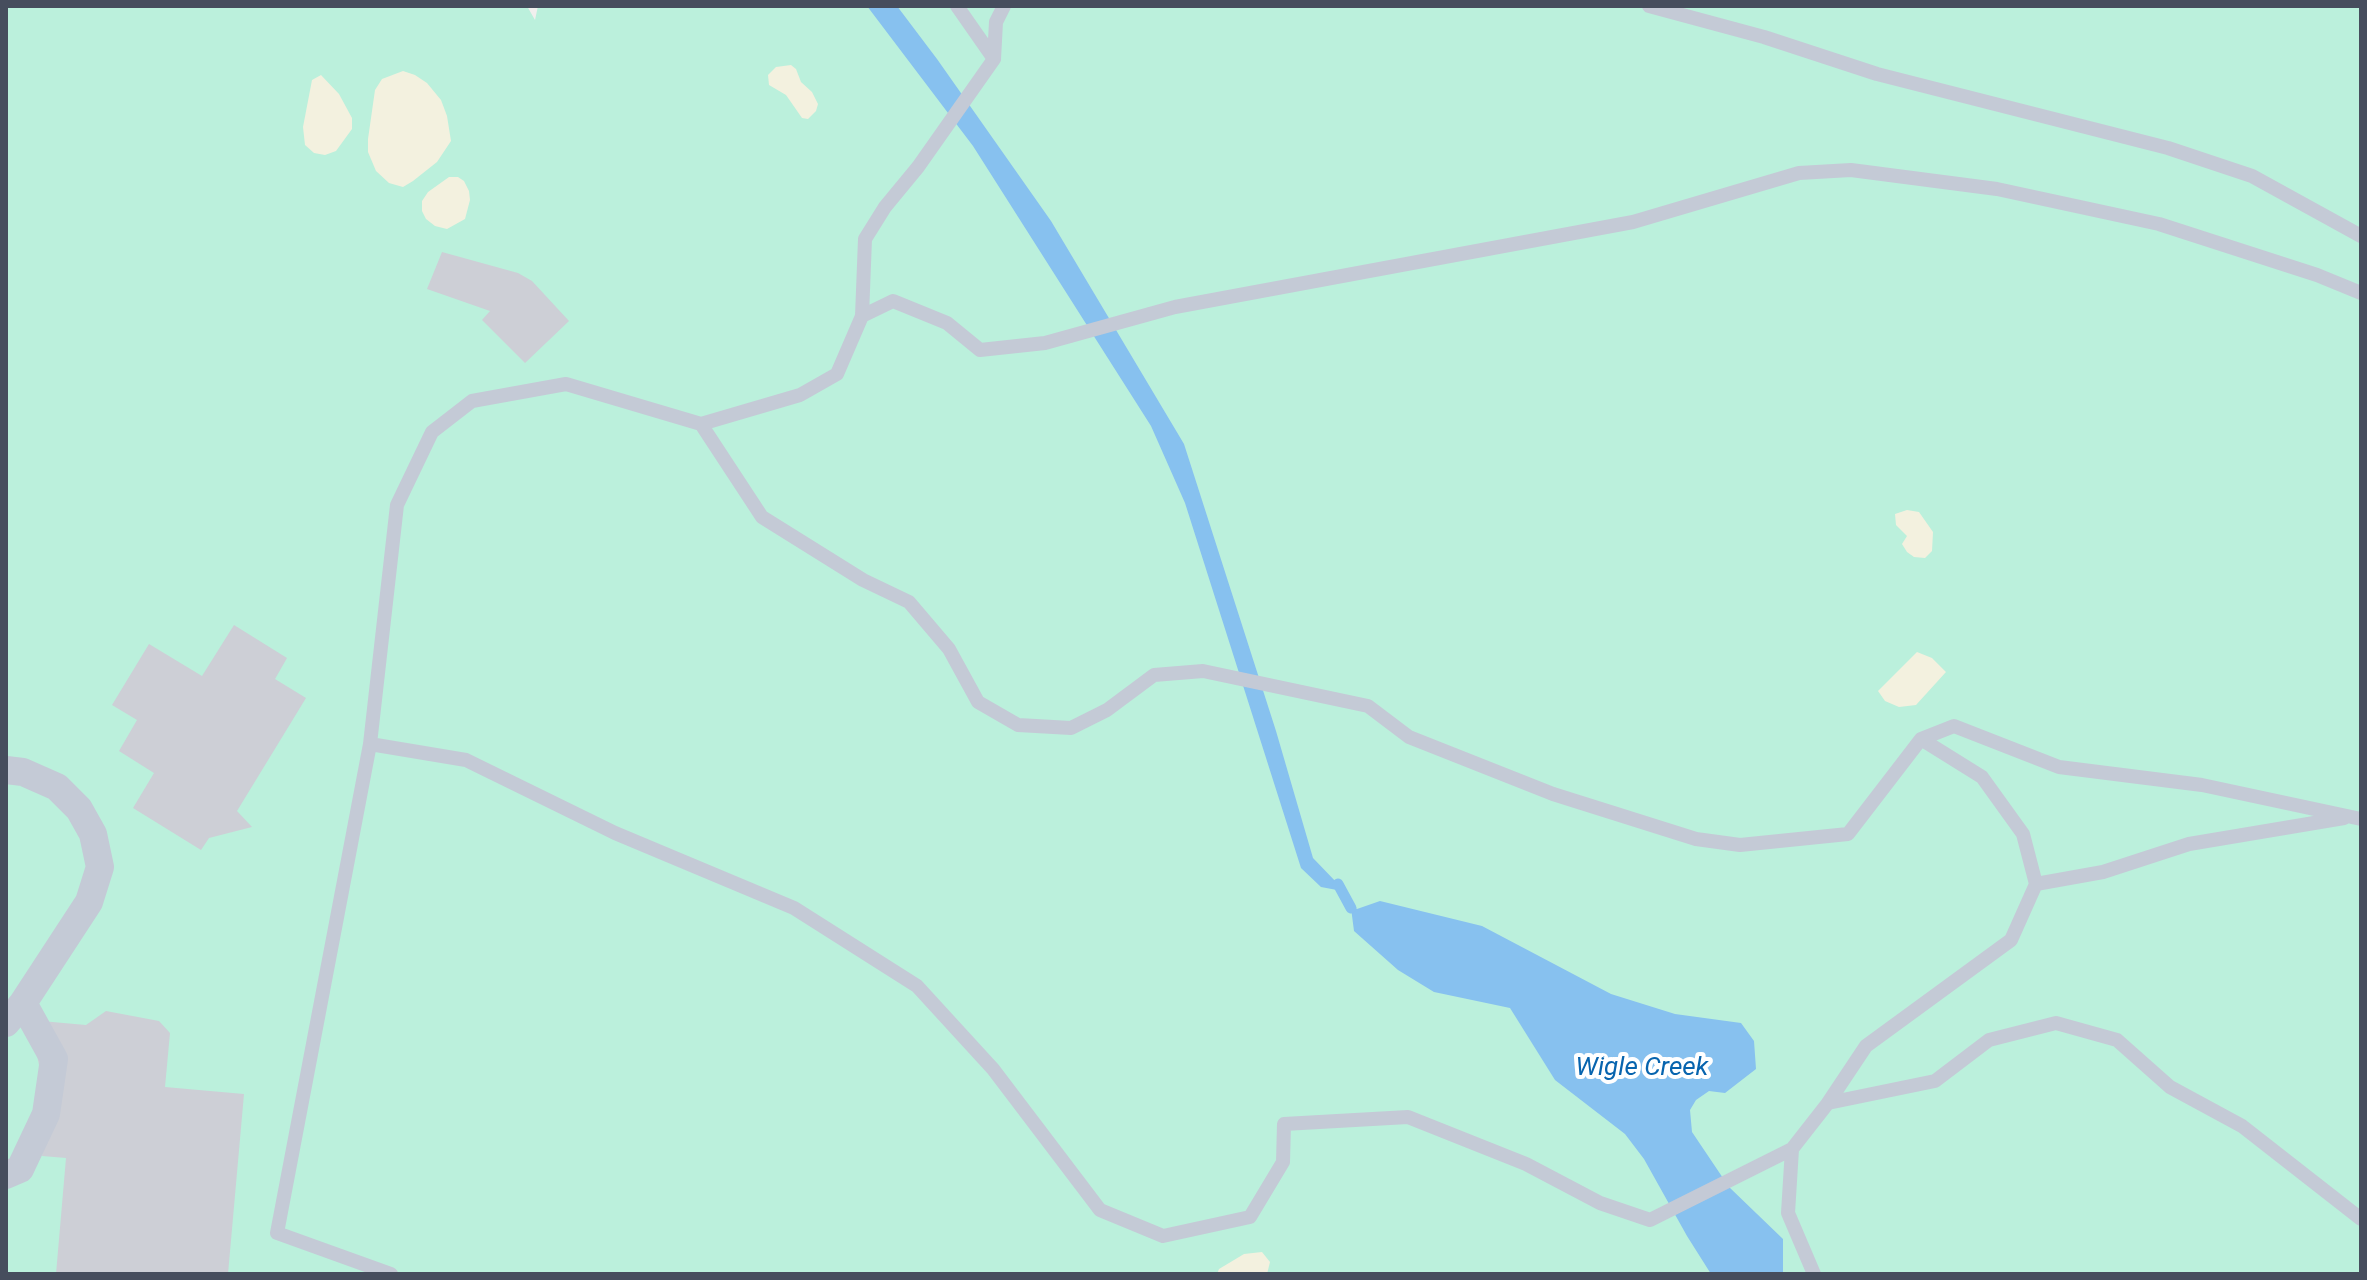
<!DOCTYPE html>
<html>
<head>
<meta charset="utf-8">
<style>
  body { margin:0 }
  #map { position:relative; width:2367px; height:1280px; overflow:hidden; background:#f1efee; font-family:Roboto,sans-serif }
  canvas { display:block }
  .frame { position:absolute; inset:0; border:8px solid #464d5d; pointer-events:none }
</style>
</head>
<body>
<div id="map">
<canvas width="2367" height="1280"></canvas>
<div class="frame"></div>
</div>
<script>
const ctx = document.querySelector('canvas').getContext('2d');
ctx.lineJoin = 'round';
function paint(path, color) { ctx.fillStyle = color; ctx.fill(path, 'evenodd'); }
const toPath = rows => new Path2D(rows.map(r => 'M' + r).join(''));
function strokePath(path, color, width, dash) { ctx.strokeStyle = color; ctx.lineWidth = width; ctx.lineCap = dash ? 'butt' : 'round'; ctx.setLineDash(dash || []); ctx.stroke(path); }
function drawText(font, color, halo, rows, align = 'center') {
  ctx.font = font + ' Roboto,sans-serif'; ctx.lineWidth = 8; ctx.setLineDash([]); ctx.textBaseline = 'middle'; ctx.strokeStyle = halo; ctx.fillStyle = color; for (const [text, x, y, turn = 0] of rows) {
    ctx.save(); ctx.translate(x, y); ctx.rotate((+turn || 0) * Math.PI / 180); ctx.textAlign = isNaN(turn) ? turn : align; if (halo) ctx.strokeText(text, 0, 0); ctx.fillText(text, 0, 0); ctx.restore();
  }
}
const green = toPath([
  [6,6,527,6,535,20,538,6,2361,6,2361,1274,6,1274]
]);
const sand = toPath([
  [791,65,796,69,801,82,812,92,818,104,816,111,808,119,802,118,786,95,769,85,768,75,776,67],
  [403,71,415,75,427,83,441,100,447,116,451,141,437,162,413,181,403,187,389,183,376,171,368,152,368,139,375,90,382,79],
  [321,75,339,94,352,118,352,129,336,151,325,155,314,153,305,145,303,127,312,80],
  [449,177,458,177,464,181,469,191,470,200,465,219,447,229,435,226,426,219,422,211,422,201,428,192],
  [1907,510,1919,512,1933,532,1932,551,1925,558,1914,557,1907,552,1902,544,1907,536,1896,525,1895,514],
  [1917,652,1932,658,1946,672,1916,705,1899,707,1885,701,1878,691],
  [1262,1252,1270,1262,1267,1274,1217,1274,1219,1269,1244,1254]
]);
const water = toPath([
  [867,6,897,6,937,59,1051,221,1184,444,1276,731,1313,858,1338,884,1337,890,1321,887,1301,868,1185,503,1151,426,973,146],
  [1380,901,1482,926,1611,994,1675,1014,1741,1023,1754,1041,1756,1069,1725,1093,1709,1091,1696,1100,1690,1110,1692,1132,1729,1187,1783,1239,1783,1274,1711,1274,1687,1236,1644,1159,1625,1134,1555,1080,1510,1008,1434,992,1398,970,1354,931,1351,908,1357,909]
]);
const stream = toPath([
  [1338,884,1351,908]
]);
const building = toPath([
  [442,252,518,273,532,281,569,321,525,363,482,320,490,311,427,289],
  [234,625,287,658,275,679,306,698,237,811,252,827,209,838,201,850,133,808,154,773,119,751,137,720,112,705,149,644,202,676],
  [106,1011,159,1021,170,1033,165,1087,244,1094,228,1274,56,1274,66,1158,42,1156,47,1105,30,1020,86,1025]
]);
const lane = toPath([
  [1649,6,1764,37,1877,74,2168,148,2252,176,2361,236],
  [994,59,996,22,1004,6],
  [862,316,893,301,947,323,980,350,1045,343,1175,307,1633,222,1799,173,1851,170,1997,189,2159,224,2317,275,2361,293],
  [701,424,762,517,863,580,909,602,949,649,978,702,1018,725,1071,728,1107,710,1154,675,1203,671,1368,706,1409,737,1553,794,1696,839,1740,845,1848,834,1921,739,1954,726,2059,767,2202,785,2361,819],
  [370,744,466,760,615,833,794,908,917,986,993,1069,1100,1210,1163,1236,1250,1217,1283,1162,1284,1124,1408,1117,1526,1164,1600,1203,1650,1220,1792,1149,1828,1103,1935,1081,1989,1040,2056,1023,2117,1040,2170,1087,2242,1126,2361,1219],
  [2036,884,2103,872,2189,844,2344,818],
  [1828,1103,1866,1046,2011,940,2036,884,2023,834,1982,777,1921,739],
  [1792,1149,1788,1213,1814,1274],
  [391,1274,277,1233,370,744,397,505,432,432,472,401,566,384,701,424,800,395,837,374,862,316,865,239,885,207,918,167,994,59,957,6]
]);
const street = toPath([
  [6,770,23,772,57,787,79,809,93,834,100,867,89,902,23,1003,6,1023],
  [6,1175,20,1169,46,1114,54,1059,23,1003]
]);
const waterNames = [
  ["Wigle Creek",1642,1068]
];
paint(green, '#bbf0dc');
paint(sand, '#f3f1df');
paint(water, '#87c1ef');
strokePath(stream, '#87c1ef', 11);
paint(building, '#cdcfd6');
strokePath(lane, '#c4cad6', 14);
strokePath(street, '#c4cad6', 28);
drawText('italic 26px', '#0764ae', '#fff', waterNames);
</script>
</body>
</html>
